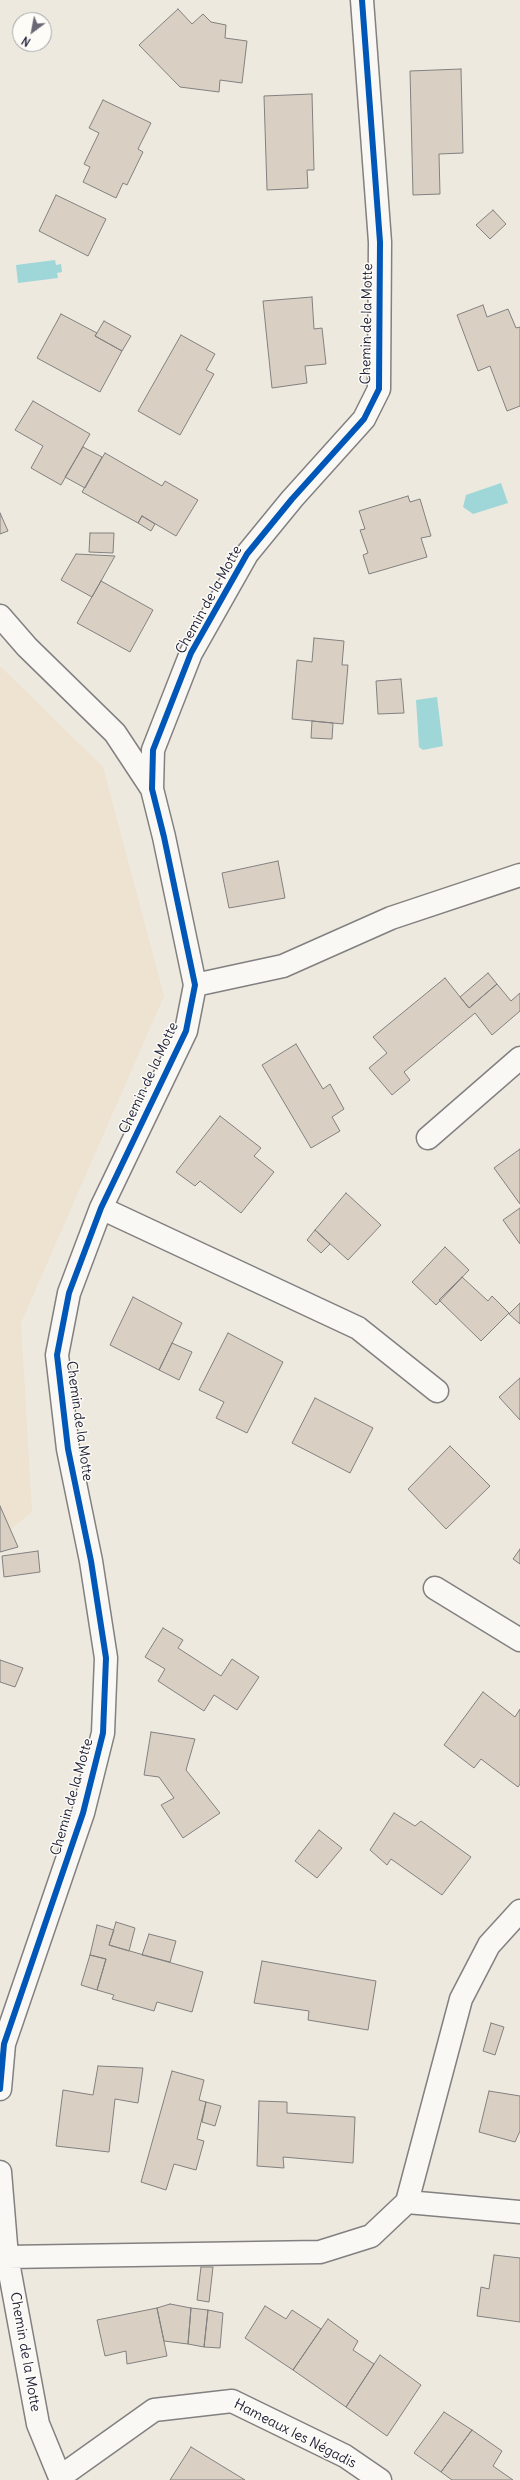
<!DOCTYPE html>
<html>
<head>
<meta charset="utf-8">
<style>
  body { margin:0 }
  #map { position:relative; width:520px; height:2480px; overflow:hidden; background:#eee9df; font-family:Delius,sans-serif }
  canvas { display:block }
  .north { position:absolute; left:12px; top:12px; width:40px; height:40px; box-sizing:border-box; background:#fdfcf7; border:1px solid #a5a5ac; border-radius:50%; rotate:212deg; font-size:11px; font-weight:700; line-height:16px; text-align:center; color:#22223b }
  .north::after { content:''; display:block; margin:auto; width:14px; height:18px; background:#696874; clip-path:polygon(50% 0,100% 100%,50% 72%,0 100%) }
</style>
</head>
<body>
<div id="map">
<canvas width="520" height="2480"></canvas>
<div class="north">N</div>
</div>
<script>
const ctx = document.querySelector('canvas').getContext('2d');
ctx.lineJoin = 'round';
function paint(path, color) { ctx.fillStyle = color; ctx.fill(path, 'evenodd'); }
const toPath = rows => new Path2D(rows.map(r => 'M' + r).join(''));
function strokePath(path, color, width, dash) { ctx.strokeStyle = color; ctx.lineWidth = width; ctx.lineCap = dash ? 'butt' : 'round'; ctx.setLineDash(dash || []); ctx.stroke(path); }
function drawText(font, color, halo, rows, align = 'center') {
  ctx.font = font + ' Delius,sans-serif'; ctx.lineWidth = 3; ctx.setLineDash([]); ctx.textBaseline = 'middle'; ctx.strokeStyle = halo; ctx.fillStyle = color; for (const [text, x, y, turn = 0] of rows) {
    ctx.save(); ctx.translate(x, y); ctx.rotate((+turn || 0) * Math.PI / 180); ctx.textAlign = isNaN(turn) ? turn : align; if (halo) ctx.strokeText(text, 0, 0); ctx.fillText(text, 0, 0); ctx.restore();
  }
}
const built = toPath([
  [0,666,103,767,164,996,21,1323,32,1512,0,1538]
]);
const water = toPath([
  [55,260,56,265,61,264,62,272,57,273,58,278,18,283,16,265],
  [501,483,508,503,473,514,463,507,466,495],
  [437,697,443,746,423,750,419,747,416,700]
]);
const building = toPath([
  [178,9,192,24,203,14,211,22,226,25,225,38,247,41,242,83,220,80,219,92,180,87,139,45,178,9],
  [461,69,463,153,439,154,440,194,413,195,410,71,461,69],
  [312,94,314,170,307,170,308,188,267,190,264,96,312,94],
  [103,100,151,123,138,149,143,152,127,185,123,183,116,198,83,182,90,167,84,164,99,133,89,128,103,100],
  [56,195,106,219,88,256,39,231,56,195],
  [493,210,506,224,490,239,476,225,493,210],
  [312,297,314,329,322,328,326,364,305,366,307,383,272,388,263,301,312,297],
  [483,305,487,317,508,309,516,328,520,327,520,406,507,411,490,366,478,371,457,315,483,305],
  [61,314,97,333,95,336,122,351,100,392,37,358,61,314],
  [104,321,131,336,122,351,95,336,104,321],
  [181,335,215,354,206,370,214,374,180,435,138,411,181,335],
  [33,401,90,434,61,485,31,468,43,446,15,430,33,401],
  [83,447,102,457,85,488,65,477,83,447],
  [105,453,162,486,165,481,198,500,176,536,142,516,138,523,82,492,105,453],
  [408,496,410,502,420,499,431,536,421,538,427,557,369,574,363,555,368,553,360,530,365,529,359,511,408,496],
  [0,513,8,531,0,534,0,513],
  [142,516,155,524,151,531,138,523,142,516],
  [90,533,114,533,113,553,89,552,90,533],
  [76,554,115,556,92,597,61,580,76,554],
  [101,581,153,610,130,652,77,623,101,581],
  [314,638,344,641,342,665,348,665,343,724,292,719,297,660,312,662,314,638],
  [401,679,404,713,378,714,376,681,401,679],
  [312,721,333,723,332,739,311,738,312,721],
  [278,861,285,898,229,908,222,873,278,861],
  [488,973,497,984,469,1008,460,997,488,973],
  [445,978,469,1008,497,984,511,1001,520,993,520,1011,492,1035,475,1013,404,1072,410,1080,392,1095,369,1068,387,1053,373,1037,445,978],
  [296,1044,323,1089,330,1084,344,1109,332,1117,340,1131,311,1148,262,1065,296,1044],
  [220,1116,261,1148,254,1156,274,1172,241,1213,200,1181,195,1186,176,1172,220,1116],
  [520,1149,520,1204,494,1168,520,1149],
  [346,1193,381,1225,348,1260,315,1230,346,1193],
  [520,1208,520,1244,503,1220,520,1208],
  [315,1230,330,1244,321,1253,307,1240,315,1230],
  [445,1247,469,1270,436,1305,412,1282,445,1247],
  [462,1277,488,1301,492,1296,509,1313,481,1341,439,1300,462,1277],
  [133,1297,182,1323,159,1370,110,1345,133,1297],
  [520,1303,520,1324,509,1314,520,1303],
  [228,1333,283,1362,247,1433,216,1418,224,1402,199,1390,228,1333],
  [172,1343,192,1352,179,1380,159,1370,172,1343],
  [520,1378,520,1420,499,1397,520,1378],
  [315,1398,373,1428,350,1473,292,1443,315,1398],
  [450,1446,490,1486,446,1529,408,1489,450,1446],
  [0,1506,18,1547,0,1552,0,1506],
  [520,1549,520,1564,513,1559,520,1549],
  [38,1551,40,1572,4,1577,2,1556,38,1551],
  [163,1628,183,1640,178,1648,221,1676,232,1659,259,1677,237,1710,214,1695,204,1711,158,1681,165,1669,145,1657,163,1628],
  [0,1660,23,1668,15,1687,0,1682,0,1660],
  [483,1692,515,1717,520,1709,520,1784,518,1787,481,1759,474,1768,444,1745,483,1692],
  [151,1732,195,1739,186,1770,220,1813,183,1838,161,1805,174,1798,159,1777,144,1775,151,1732],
  [394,1813,415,1826,421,1821,471,1857,442,1895,391,1859,387,1865,370,1850,394,1813],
  [319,1830,342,1848,317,1878,295,1861,319,1830],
  [116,1922,135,1928,129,1951,109,1945,116,1922],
  [97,1925,114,1930,109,1945,203,1972,192,2012,157,2002,154,2011,112,1999,114,1995,97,1990,106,1959,90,1955,97,1925],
  [149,1934,176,1941,170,1962,142,1955,149,1934],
  [90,1955,106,1959,97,1990,81,1985,90,1955],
  [262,1961,376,1981,368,2030,308,2020,309,2011,254,2003,262,1961],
  [491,2023,504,2027,495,2055,483,2051,491,2023],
  [98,2066,143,2068,138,2103,115,2099,109,2152,56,2146,63,2090,93,2095,98,2066],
  [172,2071,204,2080,199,2100,206,2102,197,2139,204,2141,196,2170,174,2164,166,2190,141,2182,172,2071],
  [489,2091,520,2096,520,2131,515,2142,479,2132,489,2091],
  [259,2101,287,2102,287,2113,355,2117,353,2163,283,2157,284,2168,257,2166,259,2101],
  [206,2102,221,2106,215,2126,202,2122,206,2102],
  [494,2255,520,2258,520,2322,477,2316,481,2287,489,2289,494,2255],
  [201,2267,213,2267,209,2302,197,2300,201,2267],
  [170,2304,191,2308,188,2344,164,2341,157,2308,170,2304],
  [265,2306,286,2319,292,2310,321,2329,293,2370,245,2338,265,2306],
  [157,2308,167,2356,127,2364,126,2351,105,2356,97,2320,157,2308],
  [191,2308,208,2310,204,2347,188,2344,191,2308],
  [208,2310,223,2313,220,2348,204,2347,208,2310],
  [328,2319,358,2341,353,2350,374,2364,346,2407,293,2370,328,2319],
  [380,2355,421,2385,387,2436,346,2407,380,2355],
  [444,2412,472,2430,441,2472,414,2453,444,2412],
  [472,2430,502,2451,493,2466,513,2480,452,2480,441,2472,472,2430],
  [191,2447,245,2480,170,2480,191,2447]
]);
const street = toPath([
  [0,616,27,647,115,733,152,789],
  [195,985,283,966,391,918,520,875],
  [428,1138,520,1058],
  [101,1208,358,1328,437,1391],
  [435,1588,520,1640],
  [0,2089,4,2044,83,1813,103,1733,106,1658,91,1561,68,1449,57,1355,69,1293,101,1208,186,1031,195,985,164,837,152,789,153,750,191,653,247,554,292,499,364,419,379,389,380,242,362,0],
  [0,2172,7,2257,38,2424,61,2480],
  [407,2202,461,1999,489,1945,520,1911],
  [7,2257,320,2252,371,2236,407,2202,520,2212],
  [60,2477,154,2410,232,2401,345,2456,380,2480]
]);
const cycleway = toPath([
  [0,2089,4,2044,83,1813,103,1733,106,1658,91,1561,68,1449,57,1355,69,1293,101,1208,186,1031,195,985,164,837,152,789,153,750,191,653,247,554,292,499,364,419,379,389,380,242,362,0]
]);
const streetNames = [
  ["Chemin de la Motte",367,324,-89],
  ["Chemin de la Motte",209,600,-61],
  ["Chemin de la Motte",149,1078,-65],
  ["Chemin de la Motte",79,1421,82],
  ["Chemin de la Motte",72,1797,-74],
  ["Chemin de la Motte",25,2352,80],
  ["Hameaux les Négadis",295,2434,27]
];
paint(built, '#eee2d0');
paint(water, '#9fd6d7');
paint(building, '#d9d0c3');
strokePath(building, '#828080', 1);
strokePath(street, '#828080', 25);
strokePath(street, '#f9f8f5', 22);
strokePath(cycleway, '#0057b8', 6);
drawText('14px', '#22223b', '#fdfcf7', streetNames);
</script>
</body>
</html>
